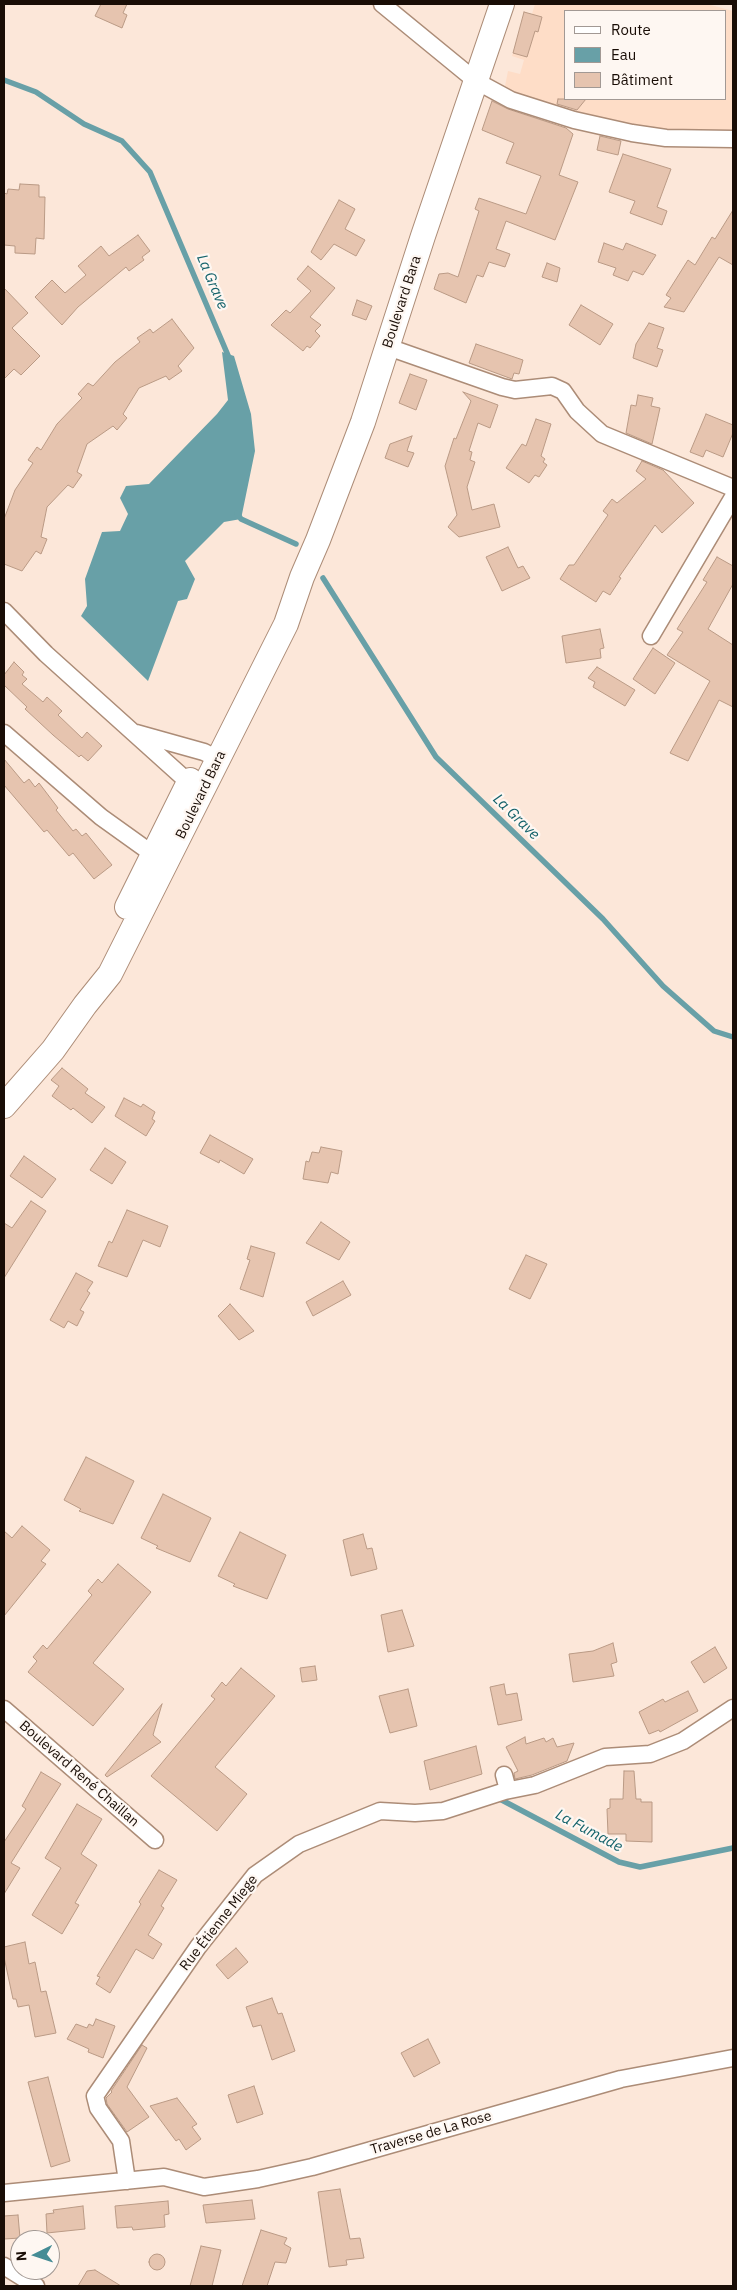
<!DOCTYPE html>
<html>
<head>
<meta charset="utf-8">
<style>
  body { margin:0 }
  #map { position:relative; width:737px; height:2290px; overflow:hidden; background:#fce7d9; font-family:"IBM Plex Sans",sans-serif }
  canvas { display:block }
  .frame { position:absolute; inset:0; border:5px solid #190d06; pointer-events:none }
  .legend { position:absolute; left:564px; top:10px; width:162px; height:90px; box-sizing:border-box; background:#fef7f2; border:1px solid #a29994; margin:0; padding:6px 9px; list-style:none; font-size:15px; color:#190d06 }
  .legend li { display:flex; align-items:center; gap:10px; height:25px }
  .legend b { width:25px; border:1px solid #a29994 }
  .north { position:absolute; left:10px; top:2230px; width:50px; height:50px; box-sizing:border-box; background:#fef7f2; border:1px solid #a29994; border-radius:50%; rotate:266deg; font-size:14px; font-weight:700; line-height:20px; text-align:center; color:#190d06 }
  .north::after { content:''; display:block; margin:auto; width:18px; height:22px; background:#458c95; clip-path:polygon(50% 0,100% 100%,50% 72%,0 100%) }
</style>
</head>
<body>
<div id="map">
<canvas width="737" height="2290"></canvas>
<div class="frame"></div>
<ul class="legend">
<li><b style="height:6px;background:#fff"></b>Route</li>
<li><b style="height:14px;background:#68a0a7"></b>Eau</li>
<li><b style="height:14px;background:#e6c4af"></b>Bâtiment</li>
</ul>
<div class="north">N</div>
</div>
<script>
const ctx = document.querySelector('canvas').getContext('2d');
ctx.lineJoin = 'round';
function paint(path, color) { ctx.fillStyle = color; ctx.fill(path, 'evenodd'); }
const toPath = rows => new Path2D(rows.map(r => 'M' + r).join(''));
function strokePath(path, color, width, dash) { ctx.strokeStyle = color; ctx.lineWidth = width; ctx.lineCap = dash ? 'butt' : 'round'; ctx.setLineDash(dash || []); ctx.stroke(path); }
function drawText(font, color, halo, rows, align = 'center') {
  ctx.font = font + ' "IBM Plex Sans",sans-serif'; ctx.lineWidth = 4.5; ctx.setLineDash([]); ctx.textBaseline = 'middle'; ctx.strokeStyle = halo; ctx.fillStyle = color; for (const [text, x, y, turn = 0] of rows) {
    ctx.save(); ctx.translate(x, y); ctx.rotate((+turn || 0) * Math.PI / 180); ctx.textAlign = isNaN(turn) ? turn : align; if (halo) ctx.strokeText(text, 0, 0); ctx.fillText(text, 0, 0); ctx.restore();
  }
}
const built = toPath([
  [535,4,707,4,733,11,733,132,686,133,638,127,528,101,505,86,508,71,520,74,524,60,512,56,524,12,532,14],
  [566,11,726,11,726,99,566,99]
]);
const water = toPath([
  [222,352,234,356,251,414,255,451,241,519,224,522,185,561,195,579,187,599,178,601,148,681,81,616,87,606,85,579,102,532,120,531,128,514,120,498,126,486,149,484,217,414,228,400]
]);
const stream = toPath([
  [4,80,36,92,84,124,122,141,150,172,230,360],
  [237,513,241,519,296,544],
  [323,578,436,757,603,919,663,986,714,1031,733,1037],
  [496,1797,619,1862,640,1867,733,1848]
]);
const building = toPath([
  [101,4,127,4,123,13,127,15,122,28,95,16,101,4],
  [524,12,542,17,538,32,535,31,527,57,513,53,524,12],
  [558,99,586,99,577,110,557,104,558,99],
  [492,101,508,109,566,128,573,134,559,175,578,182,555,240,506,221,496,249,510,254,505,267,489,262,483,277,477,275,466,303,434,289,439,274,448,273,458,277,479,211,475,209,479,198,526,214,541,176,506,163,514,143,482,130,492,101],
  [600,136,621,141,618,155,597,150,600,136],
  [623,154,671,169,657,207,667,211,662,225,630,213,635,201,609,192,623,154],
  [20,184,39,185,39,197,45,197,44,239,36,238,35,254,15,253,15,246,4,245,4,193,7,194,8,189,19,190,20,184],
  [339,200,355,209,345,229,365,240,356,256,334,244,321,260,311,252,339,200],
  [733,210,733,265,719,257,684,312,664,307,671,298,666,295,688,260,695,265,712,237,715,239,733,210],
  [138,235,150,251,142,257,144,260,129,271,126,267,78,307,62,325,35,297,52,280,65,293,86,275,78,266,101,246,109,256,138,235],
  [604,243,623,250,626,243,656,255,643,275,633,271,628,281,613,275,616,268,598,262,604,243],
  [547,263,560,268,557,282,542,277,547,263],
  [308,266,335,288,310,317,321,325,315,331,320,336,310,348,307,346,303,351,271,325,286,310,290,313,311,291,297,279,308,266],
  [4,288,28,313,12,328,40,356,21,375,14,369,4,379,4,288],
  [357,300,372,306,366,320,352,315,357,300],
  [581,305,613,324,600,345,569,325,581,305],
  [172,319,194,348,178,366,182,371,169,380,166,376,139,388,123,414,127,418,117,430,113,426,87,444,77,472,82,475,73,488,68,485,47,507,41,537,47,539,41,554,36,551,22,571,4,564,4,519,15,490,33,463,28,460,37,447,41,450,57,424,82,398,78,394,88,383,93,386,115,362,140,342,137,338,150,329,153,333,172,319],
  [649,323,664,328,657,348,663,350,657,367,633,358,636,344,649,323],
  [476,344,523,360,519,374,514,373,512,379,469,363,476,344],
  [410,374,427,380,416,410,399,403,410,374],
  [463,392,498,405,490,428,478,423,469,451,472,452,470,460,475,462,467,487,472,510,494,504,500,527,459,537,448,527,457,515,445,466,454,438,456,439,471,401,463,392],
  [638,395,653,398,651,406,660,408,652,444,626,433,631,405,636,406,638,395],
  [706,414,733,425,733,433,723,457,706,450,703,457,690,452,706,414],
  [536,419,551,424,541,456,545,459,543,462,547,465,539,477,535,475,529,483,506,468,522,444,526,446,536,419],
  [412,436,407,451,414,453,408,467,385,458,390,444,412,436],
  [642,461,663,470,694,503,662,533,655,525,619,577,621,578,610,595,603,591,596,602,560,579,569,565,574,565,608,515,603,511,612,499,617,503,646,479,636,471,642,461],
  [508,547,518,568,523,566,530,578,502,591,486,557,508,547],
  [717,557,733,566,733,584,708,629,733,645,733,707,719,700,688,761,670,753,710,681,667,655,683,632,677,629,707,582,703,580,717,557],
  [600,629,604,648,600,649,601,658,566,663,562,636,600,629],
  [653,648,675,663,655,694,633,679,653,648],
  [14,662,24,672,22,675,27,679,22,684,43,702,47,697,62,711,58,715,82,738,87,732,102,746,88,761,81,755,79,757,53,735,25,709,27,707,4,685,4,675,14,662],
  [597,667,635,690,625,706,593,687,595,682,588,678,597,667],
  [4,759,24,783,29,779,35,787,39,783,58,808,56,810,73,831,76,829,82,836,86,833,112,865,94,879,73,853,69,856,47,830,44,832,4,785,4,759],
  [62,1068,88,1089,85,1093,105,1107,92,1123,73,1108,71,1110,52,1096,59,1086,51,1080,62,1068],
  [124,1098,141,1107,143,1104,155,1112,152,1119,155,1121,146,1136,115,1116,124,1098],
  [210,1135,253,1159,244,1174,220,1160,219,1163,200,1153,210,1135],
  [321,1147,342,1151,338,1174,331,1172,328,1183,303,1179,306,1161,309,1162,312,1152,319,1153,321,1147],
  [105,1148,126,1162,112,1184,90,1170,105,1148],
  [24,1156,56,1179,42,1198,10,1176,24,1156],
  [31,1201,46,1211,4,1278,4,1223,12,1228,31,1201],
  [127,1210,168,1226,160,1247,143,1240,127,1277,98,1266,109,1241,112,1243,127,1210],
  [321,1222,350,1242,339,1260,306,1243,321,1222],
  [251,1246,275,1253,263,1297,240,1289,250,1260,247,1259,251,1246],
  [526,1255,547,1264,530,1299,509,1289,526,1255],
  [76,1273,93,1282,87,1291,90,1293,80,1310,84,1312,77,1326,68,1321,64,1328,50,1320,76,1273],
  [343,1281,351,1295,313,1316,306,1302,343,1281],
  [230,1304,254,1331,239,1340,218,1316,230,1304],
  [86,1457,134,1481,113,1524,79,1511,81,1509,64,1500,86,1457],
  [163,1494,211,1518,190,1562,156,1548,158,1546,141,1538,163,1494],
  [22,1526,50,1550,41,1561,46,1564,4,1616,4,1531,12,1538,22,1526],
  [240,1532,286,1555,267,1599,233,1586,235,1584,218,1576,240,1532],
  [363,1534,367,1549,372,1548,377,1569,351,1576,343,1540,363,1534],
  [118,1564,151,1592,93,1663,124,1689,93,1726,28,1672,37,1661,33,1657,43,1645,47,1649,92,1595,88,1591,98,1579,102,1583,118,1564],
  [402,1610,414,1646,388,1652,381,1615,402,1610],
  [613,1643,617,1662,611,1664,614,1676,573,1682,569,1654,593,1651,613,1643],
  [715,1647,727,1668,704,1683,691,1662,715,1647],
  [315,1666,317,1680,302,1682,300,1668,315,1666],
  [241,1668,275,1696,215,1767,247,1794,217,1831,151,1776,215,1699,211,1696,222,1682,226,1686,241,1668],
  [504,1684,506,1695,517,1693,522,1720,498,1725,490,1687,504,1684],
  [408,1689,417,1726,390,1733,379,1696,408,1689],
  [688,1691,698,1711,660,1732,659,1730,649,1734,639,1712,663,1699,665,1702,688,1691],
  [162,1704,153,1735,161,1742,107,1777,105,1775,162,1704],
  [525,1737,526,1744,544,1738,546,1742,553,1738,557,1747,574,1743,567,1761,532,1775,515,1779,514,1773,518,1771,506,1747,525,1737],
  [476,1746,482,1774,430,1790,424,1761,476,1746],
  [624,1771,634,1771,636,1799,641,1799,641,1802,652,1802,652,1842,626,1841,626,1834,608,1834,607,1809,610,1808,610,1799,623,1799,624,1771],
  [41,1772,61,1784,11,1863,20,1868,4,1894,4,1842,26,1809,22,1806,41,1772],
  [77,1804,102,1819,81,1854,97,1865,75,1903,79,1905,62,1934,32,1915,61,1868,45,1858,77,1804],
  [159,1870,177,1880,161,1906,164,1908,148,1935,162,1944,153,1959,136,1949,110,1993,96,1984,100,1977,97,1976,141,1904,139,1902,159,1870],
  [25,1942,29,1964,35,1962,41,1992,46,1991,56,2033,35,2037,29,2005,18,2007,16,1999,13,1999,4,1957,4,1947,25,1942],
  [236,1948,248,1962,228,1979,216,1965,236,1948],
  [272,1998,278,2014,282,2013,295,2051,272,2060,261,2025,253,2027,246,2007,272,1998],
  [96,2019,115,2026,103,2058,88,2052,89,2049,67,2039,76,2024,87,2028,89,2024,93,2026,96,2019],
  [428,2039,440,2063,414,2077,401,2053,428,2039],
  [142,2045,147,2048,127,2087,149,2117,127,2132,107,2104,106,2098,112,2092,111,2091,142,2045],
  [48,2077,70,2161,51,2167,28,2082,48,2077],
  [254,2086,263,2114,237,2123,228,2095,254,2086],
  [177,2098,197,2124,192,2127,201,2139,186,2150,179,2139,176,2141,150,2106,177,2098],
  [340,2189,350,2239,360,2238,364,2258,346,2260,347,2265,329,2267,318,2192,340,2189],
  [252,2200,255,2219,206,2223,203,2205,252,2200],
  [168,2201,169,2214,164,2215,165,2227,133,2230,132,2227,117,2228,115,2206,168,2201],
  [83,2206,85,2229,47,2233,46,2214,54,2213,53,2210,83,2206],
  [18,2215,20,2238,4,2239,4,2216,18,2215],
  [261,2230,287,2238,284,2244,291,2248,286,2263,275,2262,267,2286,242,2286,261,2230],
  [201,2246,221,2250,212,2286,190,2286,201,2246],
  '149 2262a8 8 0 1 1 16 0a8 8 0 1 1-16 0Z',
  [95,2270,121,2286,78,2286,87,2271,95,2270]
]);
const street = toPath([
  [382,4,476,81,511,100,574,120,632,133,666,138,733,139],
  [388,347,502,387,515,390,552,386,563,391,577,411,602,434,733,488],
  [4,611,46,654,196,789],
  [651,636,733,497],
  [4,733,101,817,161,860],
  [136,733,204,752,218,759],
  [4,1709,155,1840],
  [504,1775,508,1790],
  [127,2181,121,2141,98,2108,95,2096,198,1947,255,1875,299,1844,380,1811,415,1813,443,1811,505,1791,535,1785,605,1757,650,1754,683,1741,733,1708],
  [4,2193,164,2177,204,2187,258,2179,312,2167,621,2079,733,2058],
  [4,2266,36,2286]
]);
const secondary = toPath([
  [127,907,190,780],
  [4,1106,53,1050,85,1005,110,974,286,624,302,577,318,540,363,422,423,236,502,4]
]);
const streetNames = [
  ["Boulevard Bara",402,302,-72],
  ["Boulevard Bara",201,795,-64],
  ["Boulevard René Chaillan",79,1774,41],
  ["Rue Étienne Miege",219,1923,-52],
  ["Traverse de La Rose",431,2133,-16]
];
const waterNames = [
  ["La Grave",212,282,67],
  ["La Grave",516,817,44],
  ["La Fumade",589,1831,28]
];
paint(built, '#feddc7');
paint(water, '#68a0a7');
strokePath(stream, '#68a0a7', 5.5);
paint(building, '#e6c4af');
strokePath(building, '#ba9a85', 1);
strokePath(street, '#ac8c77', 19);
strokePath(secondary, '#ac8c77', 26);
strokePath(street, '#fff', 16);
strokePath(secondary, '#fff', 24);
drawText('14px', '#190d06', '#fef7f2', streetNames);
drawText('italic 15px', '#15636b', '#fef7f2', waterNames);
</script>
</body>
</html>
